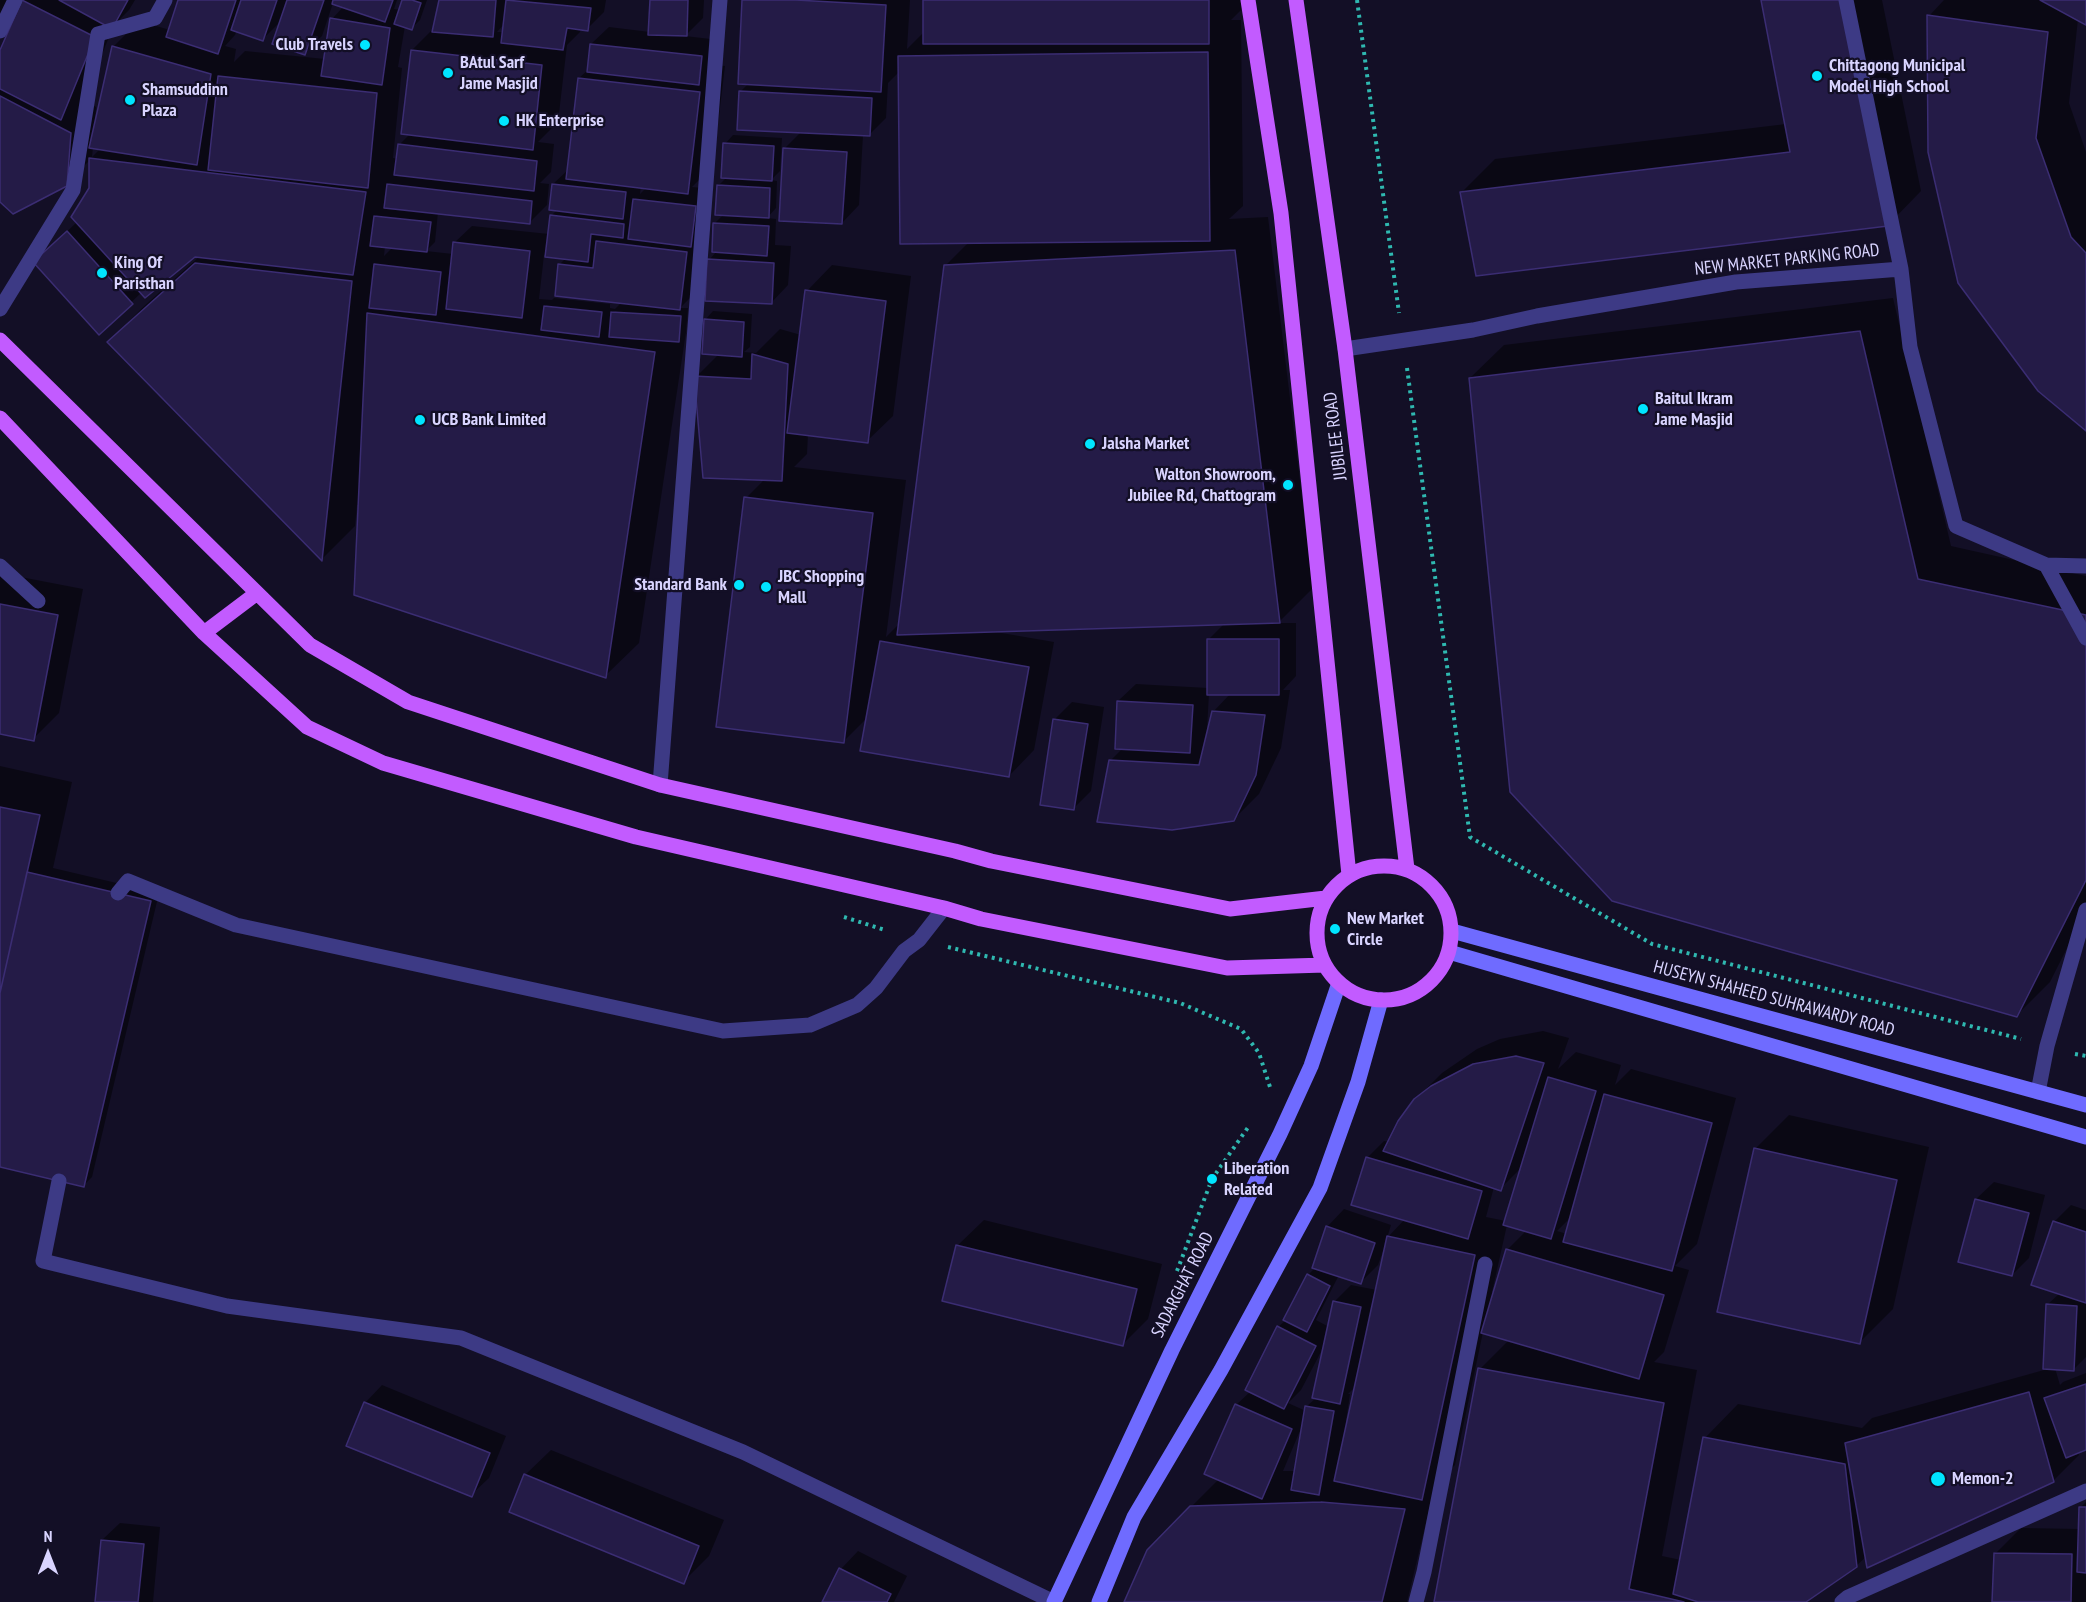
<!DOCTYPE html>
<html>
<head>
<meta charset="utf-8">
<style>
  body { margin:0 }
  #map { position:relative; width:2086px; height:1602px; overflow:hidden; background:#130f26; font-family:"PT Sans Narrow",sans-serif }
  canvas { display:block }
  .north { position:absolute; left:18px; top:1524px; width:60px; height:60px; -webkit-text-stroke:4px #130f26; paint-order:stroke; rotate:0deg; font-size:16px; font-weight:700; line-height:24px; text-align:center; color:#d9d4ff }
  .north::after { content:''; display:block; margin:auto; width:21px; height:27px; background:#d9d4ff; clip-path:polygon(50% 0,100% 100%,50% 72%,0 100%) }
</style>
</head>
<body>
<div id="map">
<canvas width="2086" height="1602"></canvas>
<div class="north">N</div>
</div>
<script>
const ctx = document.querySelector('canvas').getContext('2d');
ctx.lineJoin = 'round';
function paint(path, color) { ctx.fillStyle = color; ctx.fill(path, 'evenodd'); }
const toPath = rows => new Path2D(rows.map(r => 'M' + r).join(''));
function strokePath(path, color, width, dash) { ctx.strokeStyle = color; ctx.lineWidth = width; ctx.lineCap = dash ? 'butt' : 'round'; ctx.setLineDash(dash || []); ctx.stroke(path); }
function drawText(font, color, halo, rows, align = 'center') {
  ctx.font = font + ' "PT Sans Narrow",sans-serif'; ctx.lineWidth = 4.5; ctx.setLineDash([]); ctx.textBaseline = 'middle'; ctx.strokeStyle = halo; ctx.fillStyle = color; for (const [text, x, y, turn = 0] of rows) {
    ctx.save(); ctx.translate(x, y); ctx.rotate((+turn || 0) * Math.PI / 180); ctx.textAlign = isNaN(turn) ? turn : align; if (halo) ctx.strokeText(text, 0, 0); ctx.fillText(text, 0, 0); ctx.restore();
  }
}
const shadow = toPath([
  [0,0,13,0,0,26],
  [23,0,135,0,129,10,114,25,86,93,80,99,96,107,95,120,96,121,113,47,139,21,170,30,180,0,397,0,394,9,401,10,404,0,427,0,420,20,412,28,405,26,398,67,402,68,393,158,398,159,399,145,410,134,412,50,434,28,440,0,606,0,604,12,587,29,581,29,580,32,567,45,558,122,538,142,554,144,551,172,540,183,549,184,547,205,529,223,438,212,435,242,426,251,453,254,454,243,472,226,549,234,551,216,557,210,553,184,569,169,579,78,589,69,591,44,609,27,650,32,651,0,704,0,703,18,685,36,719,40,716,65,725,66,713,166,692,187,713,189,697,291,680,308,688,308,686,332,639,643,605,676,360,505,357,505,355,526,322,559,109,342,142,308,200,256,194,255,142,292,99,333,35,262,77,222,90,188,90,160,66,184,0,200,0,54],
  [333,3,344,6,332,19,325,59,245,51,234,62,236,49,225,46,235,35,237,30,263,39,281,21,304,53,322,36],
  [505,23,504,32,497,32],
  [93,147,100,149,92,157],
  [641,186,647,187,640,194],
  [385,246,393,247,384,256],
  [544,255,566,258,560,264,622,302,615,309,610,308,610,304,554,298,552,300,539,299],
  [744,0,910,0,907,49,924,32,924,0,1242,0,1242,9,1231,20,1241,20,1243,206,1229,219,1268,217,1313,588,1278,623,1296,623,1296,676,1283,690,1290,690,1281,748,1259,794,1233,820,1110,761,1123,748,1118,701,1136,684,1208,688,1208,640,1225,623,996,632,1054,642,1034,750,1009,776,868,717,844,741,746,498,765,479,696,377,719,354,705,320,713,311,752,314,750,347,744,352,756,353,780,329,801,335,807,291,832,265,911,276,893,416,867,441,808,434,807,454,794,467,906,480,886,637,900,623,945,266,969,242,900,71,888,83,886,118,869,135,863,135,859,205,842,223,784,149,802,131,740,92,749,83],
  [1209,693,1231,693,1213,712,1209,731,1207,730],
  [1763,0,1882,0,1921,191,1888,225,1461,193,1495,159,1786,124],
  [1944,0,2086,0,2086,23,2078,19,2069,103,2086,152,2086,429,1929,16],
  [733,135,782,138,780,171,771,180,777,181,776,208,767,218,776,219,775,245,791,246,788,285,771,303,709,260,717,251,714,224,724,214,718,186,727,177,725,144],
  [1893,298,1951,546,2086,576,2086,910,2050,982,2016,1016,1470,378,1504,345],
  [0,573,83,589,59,713,33,739,0,733],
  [1072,702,1104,707,1091,791,1074,808,1055,719],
  [0,766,72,782,53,868,159,893,92,1177,84,1185,0,1166],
  [1543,1031,1569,1038,1558,1069,1576,1052,1621,1065,1615,1085,1631,1069,1736,1098,1697,1244,1675,1266,1689,1270,1664,1352,1654,1362,1697,1370,1662,1556,1681,1560,1705,1438,1738,1404,1862,1428,1872,1418,2044,1370,2047,1305,2060,1293,2054,1222,2071,1205,2086,1210,2086,1357,2073,1370,2055,1368,2060,1385,2063,1382,2086,1373,2086,1449,2078,1452,2079,1455,2054,1480,1867,1556,1856,1566,1803,1602,1435,1602,1480,1369,1509,1340,1483,1332,1455,1465,1435,1485,1407,1602,1126,1602,1191,1507,1219,1479,1236,1405,1251,1391,1278,1327,1286,1320,1308,1275,1316,1267,1327,1227,1344,1209,1391,1225,1387,1238,1405,1219,1367,1158,1384,1141,1389,1142,1415,1100,1442,1073,1477,1049,1500,1039],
  [1522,1167,1506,1221,1486,1217,1494,1187,1500,1189],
  [1572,1216,1567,1234,1557,1231],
  [1507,1225,1527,1230,1507,1250,1494,1293,1492,1292],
  [1383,1251,1385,1251,1377,1290,1351,1285,1334,1302,1329,1327,1316,1320,1339,1275,1361,1282,1378,1265],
  [1324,1346,1316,1398,1307,1406,1306,1411,1288,1403,1301,1390],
  [1356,1386,1348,1422,1346,1421,1350,1394,1348,1394],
  [1302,1426,1296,1471,1283,1471],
  [1789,1115,1929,1147,1893,1309,1859,1343,1755,1149],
  [1994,1182,2045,1195,2029,1258,2012,1275,1960,1261,1976,1199],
  [984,1220,1162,1264,1148,1319,1122,1345,944,1300,958,1245],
  [382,1385,506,1436,489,1478,471,1495,365,1403],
  [551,1450,724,1520,709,1556,683,1582,525,1475],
  [2086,1502,2086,1602,1994,1602,1995,1554,2021,1528,2080,1529,2080,1508],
  [120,1523,160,1527,153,1602,97,1602,102,1540],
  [858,1551,907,1576,894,1602,823,1602,841,1569]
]);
const building = toPath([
  [22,0,95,37,61,120,0,89,0,50,22,0],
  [59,0,128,0,112,29,59,0],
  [178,0,236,0,218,54,166,37,178,0],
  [241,0,277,0,263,41,231,30,241,0],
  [287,0,324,0,305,55,272,44,287,0],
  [333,0,393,0,385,22,332,4,333,0],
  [402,0,412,0,421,3,412,30,394,24,402,0],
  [439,0,496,0,493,37,432,32,439,0],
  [506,0,591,8,588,31,567,28,563,50,501,43,506,0],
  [650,0,688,0,687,36,648,35,650,0],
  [742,0,796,0,886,5,881,92,738,84,742,0],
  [923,0,1209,0,1209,44,923,44,923,0],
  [1761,0,1842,0,1888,226,1476,276,1460,192,1790,152,1761,0],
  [2040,0,2086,0,2086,25,2040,0],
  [1927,15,2048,32,2036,138,2071,237,2086,253,2086,431,2038,391,1958,283,1928,152,1927,15],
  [330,18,390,28,382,85,321,76,330,18],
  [590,44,702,56,699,85,587,72,590,44],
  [112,46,211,74,197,165,89,148,112,46],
  [411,50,542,65,533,150,401,134,411,50],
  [1208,52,1210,241,900,244,898,56,1208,52],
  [218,76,377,93,368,188,208,170,218,76],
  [578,78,700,92,688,194,566,179,578,78],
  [739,91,872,98,870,136,737,130,739,91],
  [0,96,71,133,67,186,13,214,0,202,0,96],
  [723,143,774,146,772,181,721,178,723,143],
  [398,144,537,161,534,191,394,175,398,144],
  [783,148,847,152,842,224,779,221,783,148],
  [89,158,366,192,353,275,195,257,145,298,71,217,89,188,89,158],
  [387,184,532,201,530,224,384,208,387,184],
  [552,184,626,192,623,219,549,210,552,184],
  [717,185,770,188,769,218,715,215,717,185],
  [633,199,696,206,691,247,628,239,633,199],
  [550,215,624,224,623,238,591,234,588,262,545,257,550,215],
  [374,216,431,222,427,252,370,246,374,216],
  [713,223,769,226,767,256,712,252,713,223],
  [67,231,133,304,99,335,33,262,67,231],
  [596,241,687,252,680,310,555,296,558,264,593,268,596,241],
  [453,242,530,251,522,318,446,309,453,242],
  [1235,250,1280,623,897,635,944,265,1235,250],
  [707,259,774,263,772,304,705,301,707,259],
  [195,263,352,281,322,561,107,342,195,263],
  [374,264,441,272,436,315,369,308,374,264],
  [805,290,886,301,868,443,787,433,805,290],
  [544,306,602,312,599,337,541,330,544,306],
  [611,312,681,316,679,342,609,337,611,312],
  [367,313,655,352,606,678,354,595,367,313],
  [704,319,744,322,742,357,702,354,704,319],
  [1860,331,1918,579,2086,615,2086,880,2017,1017,1612,901,1510,792,1469,378,1860,331],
  [752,354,788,364,782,481,703,478,694,376,751,379,752,354],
  [744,497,873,513,844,743,716,727,744,497],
  [0,604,58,615,34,741,0,734,0,604],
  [1207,639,1279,639,1279,695,1207,695,1207,639],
  [880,641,1029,667,1009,777,860,751,880,641],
  [1117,701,1193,705,1190,753,1115,749,1117,701],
  [1212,711,1265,715,1256,775,1234,821,1172,830,1097,822,1109,760,1199,765,1212,711],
  [1053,719,1088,724,1074,810,1040,805,1053,719],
  [0,807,40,815,0,993,0,807],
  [27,872,151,901,84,1187,0,1167,0,993,27,872],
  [1516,1056,1544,1063,1501,1191,1383,1151,1398,1121,1414,1099,1431,1086,1473,1064,1516,1056],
  [1548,1077,1596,1091,1551,1239,1503,1225,1548,1077],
  [1604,1094,1712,1123,1672,1271,1563,1242,1604,1094],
  [1754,1148,1897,1180,1860,1344,1717,1312,1754,1148],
  [1366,1157,1482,1191,1468,1239,1351,1205,1366,1157],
  [1975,1199,2029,1213,2012,1276,1958,1262,1975,1199],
  [2053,1221,2086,1232,2086,1303,2031,1285,2053,1221],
  [1326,1226,1375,1243,1361,1284,1312,1268,1326,1226],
  [1387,1236,1475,1255,1422,1500,1334,1481,1387,1236],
  [956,1245,1137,1289,1123,1346,942,1301,956,1245],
  [1506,1249,1664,1295,1639,1379,1481,1333,1506,1249],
  [1307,1274,1330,1286,1307,1332,1283,1320,1307,1274],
  [1333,1301,1361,1307,1340,1404,1312,1398,1333,1301],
  [2046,1304,2077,1306,2074,1371,2043,1369,2046,1304],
  [1277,1326,1316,1346,1284,1409,1245,1390,1277,1326],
  [1478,1368,1664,1403,1629,1589,1684,1602,1434,1602,1478,1368],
  [2086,1384,2086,1450,2066,1458,2044,1398,2086,1384],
  [2029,1392,2054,1482,1867,1568,1845,1443,2029,1392],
  [364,1402,490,1453,472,1497,346,1446,364,1402],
  [1235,1404,1292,1429,1262,1499,1204,1474,1235,1404],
  [1305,1406,1334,1411,1319,1495,1291,1490,1305,1406],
  [1703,1437,1845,1464,1857,1567,1806,1602,1698,1602,1673,1594,1703,1437],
  [524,1474,699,1546,684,1584,509,1512,524,1474],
  [1321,1502,1405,1509,1382,1602,1124,1602,1147,1550,1190,1506,1321,1502],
  [2079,1507,2086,1507,2086,1573,2077,1572,2079,1507],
  [101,1540,144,1544,138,1602,95,1602,101,1540],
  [1994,1553,2072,1554,2071,1602,1992,1602,1994,1553],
  [839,1568,891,1594,887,1602,822,1602,839,1568]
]);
const path = toPath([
  [1357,0,1399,313],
  [1407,368,1470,837,1652,944,2021,1039],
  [844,917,885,930],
  [948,947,1180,1003,1241,1029,1259,1053,1270,1087],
  [2075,1054,2086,1056],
  [1177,1271,1212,1179,1249,1126]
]);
const service = toPath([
  [0,566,38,601],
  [118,893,128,881,236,925,723,1031,810,1025,857,1005,876,988,904,951,919,940,944,908],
  [59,1181,43,1261,227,1306,461,1338,743,1452,1054,1602]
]);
const minor = toPath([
  [1846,0,1901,269],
  [0,31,15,0],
  [0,309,73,190,98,34,155,18,165,0],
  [1345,349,1473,330,1537,316,1736,282,1901,269,1910,347,1956,526,2046,565,2086,638],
  [2046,565,2086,566],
  [660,785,720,0],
  [2038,1092,2047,1046,2086,910],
  [1416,1602,1424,1572,1485,1264]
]);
const tertiary = toPath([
  [1842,1602,1848,1597,2086,1491]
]);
const secondary = toPath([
  [1452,931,2086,1105],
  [1449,952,2086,1137],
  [1054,1602,1172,1350,1280,1134,1311,1066,1339,983],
  [1099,1602,1134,1517,1221,1370,1320,1188,1358,1082,1381,1000]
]);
const primary = toPath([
  [1248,0,1281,213,1349,875],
  [1296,0,1345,349,1407,869],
  [0,340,310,645,408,702,660,785,955,851,991,861,1230,909,1326,898],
  [0,418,204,633,307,727,383,763,636,837,944,908,981,919,1227,968,1325,965],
  [204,633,257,593],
  '1317 933a67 67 0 1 1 134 0a67 67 0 1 1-134 0Z'
]);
const markers = [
  [365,45,6,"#00e5ff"],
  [448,73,6,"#00e5ff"],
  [1817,76,6,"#00e5ff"],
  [130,100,6,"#00e5ff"],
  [504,121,6,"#00e5ff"],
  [102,273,6,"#00e5ff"],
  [1643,409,6,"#00e5ff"],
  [420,420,6,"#00e5ff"],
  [1090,444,6,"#00e5ff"],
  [1288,485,6,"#00e5ff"],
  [739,585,6,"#00e5ff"],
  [766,587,6,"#00e5ff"],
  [1335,929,6,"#00e5ff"],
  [1212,1179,6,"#00e5ff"],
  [1938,1479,8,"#00e5ff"]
];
const poiNames = [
  ["Club Travels",353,45,"right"],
  ["BAtul Sarf",460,63],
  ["Jame Masjid",460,84],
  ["Chittagong Municipal",1829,66],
  ["Model High School",1829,87],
  ["Shamsuddinn",142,90],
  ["Plaza",142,111],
  ["HK Enterprise",516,121],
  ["King Of",114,263],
  ["Paristhan",114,284],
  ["Baitul Ikram",1655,399],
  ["Jame Masjid",1655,420],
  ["UCB Bank Limited",432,420],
  ["Jalsha Market",1102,444],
  ["Walton Showroom,",1276,475,"right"],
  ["Jubilee Rd, Chattogram",1276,496,"right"],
  ["JBC Shopping",778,577],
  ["Mall",778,598],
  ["Standard Bank",727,585,"right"],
  ["New Market",1347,919],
  ["Circle",1347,940],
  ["Liberation",1224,1169],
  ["Related",1224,1190],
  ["Memon-2",1952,1479]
];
const streetNames = [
  ["NEW MARKET PARKING ROAD",1787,260,-6],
  ["JUBILEE ROAD",1336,436,-97],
  ["HUSEYN SHAHEED SUHRAWARDY ROAD",1774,999,15],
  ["SADARGHAT ROAD",1183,1285,-63]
];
paint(shadow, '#0007');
paint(building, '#241b47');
strokePath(building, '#3b2d73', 1.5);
strokePath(path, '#2fb8b0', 4, [3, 4.5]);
strokePath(service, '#3d3a85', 15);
strokePath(minor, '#3d3a85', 15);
strokePath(tertiary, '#3d3a85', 15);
strokePath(secondary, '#6f6bff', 15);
strokePath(primary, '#c25bff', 15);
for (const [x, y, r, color] of markers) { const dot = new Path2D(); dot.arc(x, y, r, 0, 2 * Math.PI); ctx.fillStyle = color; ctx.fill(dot); strokePath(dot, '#130f26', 2); }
drawText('bold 18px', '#d9d4ff', '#130f26', poiNames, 'left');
drawText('18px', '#d9d4ff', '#130f26', streetNames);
</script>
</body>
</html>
